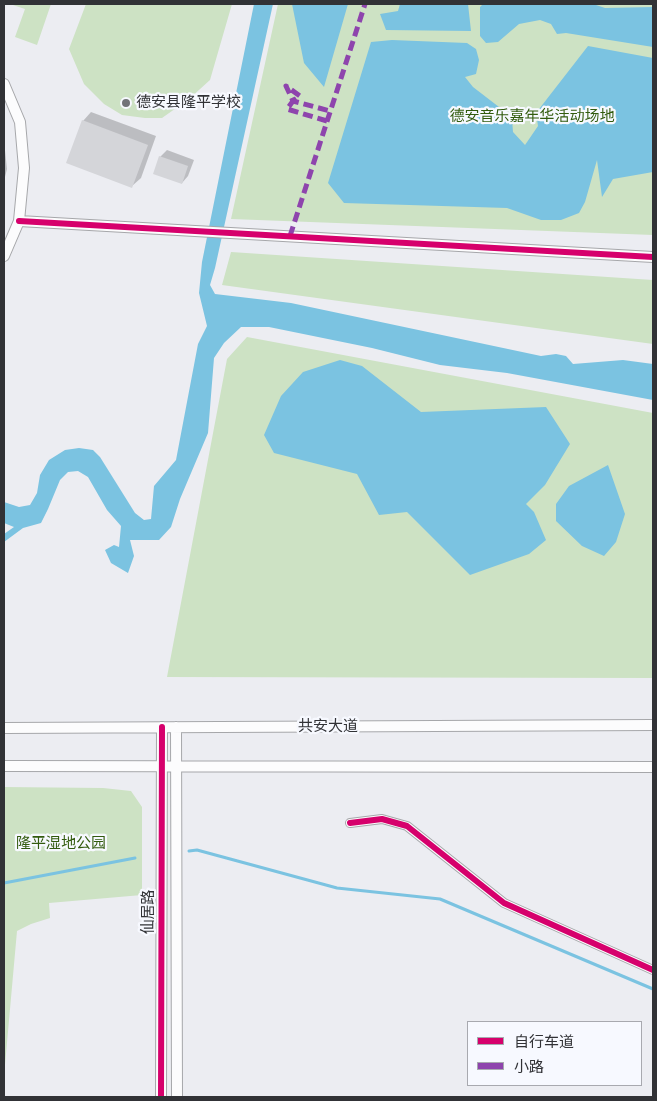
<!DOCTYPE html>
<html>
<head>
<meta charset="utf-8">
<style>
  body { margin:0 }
  #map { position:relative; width:657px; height:1101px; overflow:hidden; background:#ecedf2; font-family:Roboto,"Noto Sans SC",sans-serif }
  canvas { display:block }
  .frame { position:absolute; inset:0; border:5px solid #313236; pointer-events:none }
  .legend { position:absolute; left:467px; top:1021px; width:175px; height:65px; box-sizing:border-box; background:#f7f9ff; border:1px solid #a8a9af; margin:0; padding:6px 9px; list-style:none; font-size:15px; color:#313236 }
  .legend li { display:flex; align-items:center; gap:10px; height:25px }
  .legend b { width:25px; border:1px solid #a8a9af }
</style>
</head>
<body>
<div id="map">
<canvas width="657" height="1101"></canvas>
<div class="frame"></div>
<ul class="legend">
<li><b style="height:6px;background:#d6006c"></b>自行车道</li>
<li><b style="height:6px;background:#8e44ad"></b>小路</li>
</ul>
</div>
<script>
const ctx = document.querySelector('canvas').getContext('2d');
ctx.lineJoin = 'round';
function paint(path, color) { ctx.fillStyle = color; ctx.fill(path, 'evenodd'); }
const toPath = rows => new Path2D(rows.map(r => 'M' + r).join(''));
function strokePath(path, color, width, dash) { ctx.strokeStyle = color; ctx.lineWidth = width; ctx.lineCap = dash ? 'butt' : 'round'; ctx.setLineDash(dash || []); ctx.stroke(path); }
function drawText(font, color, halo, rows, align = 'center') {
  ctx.font = font + ' Roboto,"Noto Sans SC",sans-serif'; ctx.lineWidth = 4.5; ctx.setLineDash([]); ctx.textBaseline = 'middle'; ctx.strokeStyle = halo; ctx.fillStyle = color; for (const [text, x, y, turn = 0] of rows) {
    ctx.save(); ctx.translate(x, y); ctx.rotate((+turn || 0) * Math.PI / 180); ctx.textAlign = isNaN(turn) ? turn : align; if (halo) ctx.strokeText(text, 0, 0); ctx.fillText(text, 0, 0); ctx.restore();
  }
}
const green = toPath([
  [10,4,51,4,37,45,15,37,25,9],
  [86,4,232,4,210,80,189,99,162,118,145,118,122,115,104,104,84,84,69,49],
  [278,4,653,4,653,235,231,219],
  [231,252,653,280,653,344,222,285],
  [247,337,653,413,653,678,167,677,227,359],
  [4,787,103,788,131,791,142,807,142,895,49,903,50,918,31,924,17,931,4,1076]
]);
const water = toPath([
  [254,4,273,4,215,268,210,285,215,294,291,303,541,356,556,354,566,356,573,364,623,360,653,364,653,400,507,373,440,365,372,348,269,327,241,327,224,343,214,358,208,433,180,499,171,527,159,540,130,540,134,556,128,573,111,563,105,550,114,545,119,547,121,526,107,510,88,477,78,471,68,472,60,480,48,509,41,523,23,528,4,542,4,534,14,527,4,523,4,502,19,507,30,505,37,493,40,475,49,460,65,450,79,448,93,450,100,457,135,513,144,520,151,519,154,486,176,460,198,344,207,326,199,293,202,262],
  [292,4,348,4,324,87,304,63],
  [400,4,468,4,471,31,386,30,380,14,398,11],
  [483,4,593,4,605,8,653,7,653,47,566,33,557,34,551,24,540,20,519,24,498,42,486,43,480,36,480,7],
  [392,40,467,43,476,49,479,60,476,74,465,77,473,87,499,107,512,119,513,132,525,145,538,126,536,113,588,46,653,58,653,172,613,179,602,197,597,160,585,202,579,213,561,220,541,220,507,208,344,203,328,183,371,42],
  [340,360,362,366,421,412,546,407,570,444,545,485,526,504,534,512,546,540,529,554,470,575,407,512,379,515,357,474,274,453,264,435,281,396,303,372],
  [608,465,625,514,616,542,604,556,582,546,556,521,556,504,569,486]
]);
const shadow = toPath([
  [91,112,156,136,141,178,132,186,83,121],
  [4,141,7,169,4,181],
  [167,150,194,160,188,176,182,183,160,157]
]);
const stream = toPath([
  [189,851,197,850,337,888,440,899,653,989],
  [4,883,135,858]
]);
const building = toPath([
  [82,120,148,145,132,188,66,163],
  [159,156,188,166,182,184,153,174]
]);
const street = toPath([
  [350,823,382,819,407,826,504,903,653,970]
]);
const secondary = toPath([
  [4,84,20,122,24,168,19,221,4,256],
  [19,221,653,257],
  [176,727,177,1097],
  [4,728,653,725],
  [4,766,653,767],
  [161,1097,162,727]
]);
const quiet = toPath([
  [327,121,287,109,293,101,286,86,300,96,293,101,330,111],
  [290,236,365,4]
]);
const cycleway = toPath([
  [19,221,653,257],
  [350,823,382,819,407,826,504,903,653,970],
  [161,1097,162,727]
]);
const markers = [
  [126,103,5,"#727378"]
];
const poiNames = [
  ["德安县隆平学校",136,103]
];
const parkNames = [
  ["德安音乐嘉年华活动场地",532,117],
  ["隆平湿地公园",61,844]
];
const streetNames = [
  ["共安大道",328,727],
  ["仙居路",149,912,-90]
];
paint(green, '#cde2c4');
paint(water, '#7bc3e1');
paint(shadow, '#0003');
strokePath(stream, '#7bc3e1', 3);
paint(building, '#d4d5d9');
strokePath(street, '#a6a7aa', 10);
strokePath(secondary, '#a6a7aa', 12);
strokePath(street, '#fcfcfd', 8);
strokePath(secondary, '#fcfcfd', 10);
strokePath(quiet, '#8e44ad', 5, [10, 5]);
strokePath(cycleway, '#d6006c', 6);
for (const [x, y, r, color] of markers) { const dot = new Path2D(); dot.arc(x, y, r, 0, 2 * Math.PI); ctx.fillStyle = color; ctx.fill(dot); strokePath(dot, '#f7f9ff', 2); }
drawText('15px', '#313236', '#f7f9ff', poiNames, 'left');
drawText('15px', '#325b0e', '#f7f9ff', parkNames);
drawText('15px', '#313236', '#f7f9ff', streetNames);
</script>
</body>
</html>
